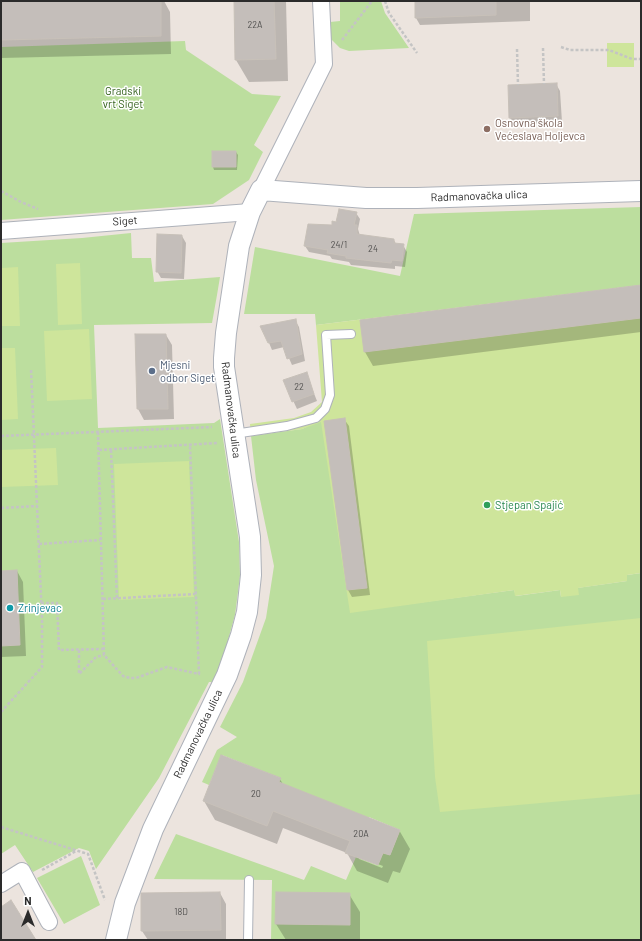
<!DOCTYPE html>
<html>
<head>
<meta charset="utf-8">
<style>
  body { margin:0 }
  #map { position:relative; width:642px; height:941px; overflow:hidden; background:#ece4de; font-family:Barlow,sans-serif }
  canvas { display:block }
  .frame { position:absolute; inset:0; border:2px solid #2b2b2b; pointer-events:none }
  .north { position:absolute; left:8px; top:893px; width:40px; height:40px; -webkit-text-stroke:3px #fff; paint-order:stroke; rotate:0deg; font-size:11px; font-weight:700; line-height:16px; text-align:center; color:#2b2b2b }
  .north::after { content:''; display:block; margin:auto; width:14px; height:18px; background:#2b2b2b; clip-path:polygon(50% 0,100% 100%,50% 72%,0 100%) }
</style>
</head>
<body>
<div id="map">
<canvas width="642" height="941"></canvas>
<div class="frame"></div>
<div class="north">N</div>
</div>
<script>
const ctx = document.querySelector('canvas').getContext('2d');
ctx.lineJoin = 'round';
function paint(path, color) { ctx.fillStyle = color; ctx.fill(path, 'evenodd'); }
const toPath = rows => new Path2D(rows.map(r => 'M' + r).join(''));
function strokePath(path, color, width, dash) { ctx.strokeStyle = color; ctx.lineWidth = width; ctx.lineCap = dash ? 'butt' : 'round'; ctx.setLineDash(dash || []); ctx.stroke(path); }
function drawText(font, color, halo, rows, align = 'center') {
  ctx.font = font + ' Barlow,sans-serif'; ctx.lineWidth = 3; ctx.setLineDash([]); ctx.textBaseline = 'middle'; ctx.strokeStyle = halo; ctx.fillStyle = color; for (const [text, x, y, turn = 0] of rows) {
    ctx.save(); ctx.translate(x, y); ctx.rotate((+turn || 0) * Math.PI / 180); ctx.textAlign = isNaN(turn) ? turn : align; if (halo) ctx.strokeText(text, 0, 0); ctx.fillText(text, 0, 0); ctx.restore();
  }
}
const green = toPath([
  [340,1,381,1,385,13,409,48,349,51,340,48,327,35,330,22,340,21],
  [185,41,186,50,252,94,281,96,254,145,263,152,249,180,213,204,1,220,1,47],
  [641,207,641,285,316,325,315,314,244,314,255,247,400,276,414,214],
  [131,233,132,258,151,258,154,282,220,277,217,295,212,323,94,325,98,428,214,423,220,419,239,542,240,576,235,615,225,651,213,682,209,682,159,778,96,869,89,851,79,848,33,872,15,845,1,854,1,243,82,238],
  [330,415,387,607,514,590,516,596,560,590,561,597,577,588,627,581,627,575,641,573,641,940,271,940,272,880,154,879,176,834,304,880,311,866,346,880,356,857,377,865,383,853,390,855,400,830,369,817,366,826,276,789,280,778,222,755,209,785,202,782,217,750,237,737,220,727,243,682,266,618,274,566,256,480,251,436,302,429],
  [81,856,100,905,64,924,37,878]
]);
const pitch = toPath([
  [607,43,634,43,634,67,607,67],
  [80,263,82,324,58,325,56,264],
  [18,267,20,326,1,326,1,268],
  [641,285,641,573,627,575,627,581,578,588,579,595,561,597,560,590,515,596,514,590,350,613,321,422,302,429,251,436,250,424,294,418,311,412,322,402,316,325],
  [89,329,92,399,47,401,44,331],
  [1,348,15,348,18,419,1,420],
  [56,448,58,485,1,487,1,450],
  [189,461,194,597,119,600,114,464],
  [641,618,641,794,440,812,435,777,427,641]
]);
const shadow = toPath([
  [1,1,164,1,170,12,171,54,1,58],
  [235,1,286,1,288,81,249,82,236,60],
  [416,1,530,1,530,21,420,25,416,18],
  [556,84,560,91,562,122,514,125,510,118],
  [236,152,238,155,237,170,214,170,213,167],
  [356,213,360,219,358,229,360,236,394,240,396,244,403,245,407,252,405,267,395,266,395,269,351,265,349,262,332,259,330,256,309,252,305,246,336,223],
  [182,236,186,243,184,279,161,278,157,271],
  [641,286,641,332,373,366,365,352,361,321],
  [295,320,299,327,305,361,292,365,284,347,272,350,262,326],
  [166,335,172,345,174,419,144,420,138,409],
  [306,373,317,401,297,409,284,381],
  [344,419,349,426,370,595,352,597,348,590,325,422],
  [17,571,23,582,26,656,1,657,1,572],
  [280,779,284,786,399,830,410,849,400,873,393,871,388,883,357,871,347,853,283,828,277,844,215,820,204,801],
  [359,857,383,866,382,868,359,859],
  [220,893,226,904,226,940,148,940,142,931],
  [349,894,360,912,360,940,286,940,276,924]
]);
const building = toPath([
  [1,1,161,1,161,36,1,40,1,1],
  [234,1,274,1,276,59,235,60,234,1],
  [415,1,496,1,496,15,415,18,415,1],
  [557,83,558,116,509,118,508,85,557,83],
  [212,151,236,151,236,167,212,167,212,151],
  [339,209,357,212,354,225,357,225,357,234,394,239,394,243,404,244,402,261,392,260,391,263,346,258,346,256,327,253,328,250,304,246,308,224,332,225,332,221,336,222,339,209],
  [157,234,182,235,181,273,156,272,157,234],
  [641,285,641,318,364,352,360,320,641,285],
  [296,319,302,354,287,359,281,341,268,343,260,326,296,319],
  [135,334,166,334,168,409,137,409,135,334],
  [307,372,314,394,292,402,283,380,307,372],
  [345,418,367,588,347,590,324,421,345,418],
  [17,570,20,645,1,646,1,571,17,570],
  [221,755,281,778,279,782,400,830,390,855,383,853,378,865,345,853,350,841,273,811,267,826,203,801,221,755],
  [220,892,221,930,141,931,141,893,220,892],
  [276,892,350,893,350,925,275,924,276,892],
  [11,900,36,940,1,940,1,907,11,900]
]);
const path = toPath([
  [385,1,389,13,417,53],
  [342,40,372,1],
  [561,47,570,50,609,50,632,59,641,59],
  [543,48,544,84],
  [517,49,518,85],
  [1,191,21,202,38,209],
  [98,432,104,655,123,676,130,678,136,678,167,667,199,674,190,445],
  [1,436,212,427],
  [99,450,217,443],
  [111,450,117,598],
  [1,508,37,506],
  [39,544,100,540],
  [103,599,195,594],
  [41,603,57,603,59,650,103,649],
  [79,650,79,674,96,657,104,655],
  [1,712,42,667,42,619,31,369],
  [1,827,88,854,105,900],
  [42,870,76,851]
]);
const service = toPath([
  [234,434,287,426,316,418,325,409,330,395,326,335,351,334],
  [248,940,249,880]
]);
const minor = toPath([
  [261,190,324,64,321,1],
  [1,231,250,212],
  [1,884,22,871,49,922]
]);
const tertiary = toPath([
  [116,940,125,903,153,829,227,675,241,635,247,612,251,575,250,537,224,367,224,358,226,333,239,246,250,212,261,190,366,198,417,198,641,191]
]);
const markers = [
  [487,129,4,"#8d6e63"],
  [152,371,4,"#5c6f8a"],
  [487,505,4,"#2e9e5b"],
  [10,608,4,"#0f9aa8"]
];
const numberNames = [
  ["22A",255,25],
  ["24/1",339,245],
  ["24",373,249],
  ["22",299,387],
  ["20",256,794],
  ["20A",361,834],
  ["18D",181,912]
];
const parkNames = [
  ["Gradski",123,91],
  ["vrt Siget",123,104]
];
const educationNames = [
  ["Osnovna škola",495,123],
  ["Većeslava Holjevca",495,136]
];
const streetNames = [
  ["Radmanovačka ulica",479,196,-2],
  ["Siget",125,221,-4],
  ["Radmanovačka ulica",231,410,83],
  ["Radmanovačka ulica",198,734,-64]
];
const serviceNames = [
  ["Mjesni",160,365],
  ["odbor Siget",160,378]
];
const leisureNames = [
  ["Stjepan Spajić",495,505]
];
const cultureNames = [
  ["Zrinjevac",18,608]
];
paint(green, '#bcde9e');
paint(pitch, '#cee59b');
paint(shadow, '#0003');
paint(building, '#c4beba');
strokePath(building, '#c7c0b8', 1);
strokePath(service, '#aeb2ba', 10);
strokePath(minor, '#aeb2ba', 18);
strokePath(tertiary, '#aeb2ba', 22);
strokePath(path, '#c4c4c4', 2.5, [3, 2]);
strokePath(service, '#fff', 8);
strokePath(minor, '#fff', 16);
strokePath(tertiary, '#fff', 20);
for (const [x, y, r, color] of markers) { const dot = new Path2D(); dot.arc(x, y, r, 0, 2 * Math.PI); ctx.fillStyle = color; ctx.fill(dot); strokePath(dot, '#fff', 1.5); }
drawText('9px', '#51504f', null, numberNames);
drawText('11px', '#36631f', '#fff', parkNames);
drawText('11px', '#785e54', '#fff', educationNames, 'left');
drawText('11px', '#2b2b2b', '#fff', streetNames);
drawText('11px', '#4e5e75', '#fff', serviceNames, 'left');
drawText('11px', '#27864d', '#fff', leisureNames, 'left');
drawText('11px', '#0d838f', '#fff', cultureNames, 'left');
</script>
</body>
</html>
